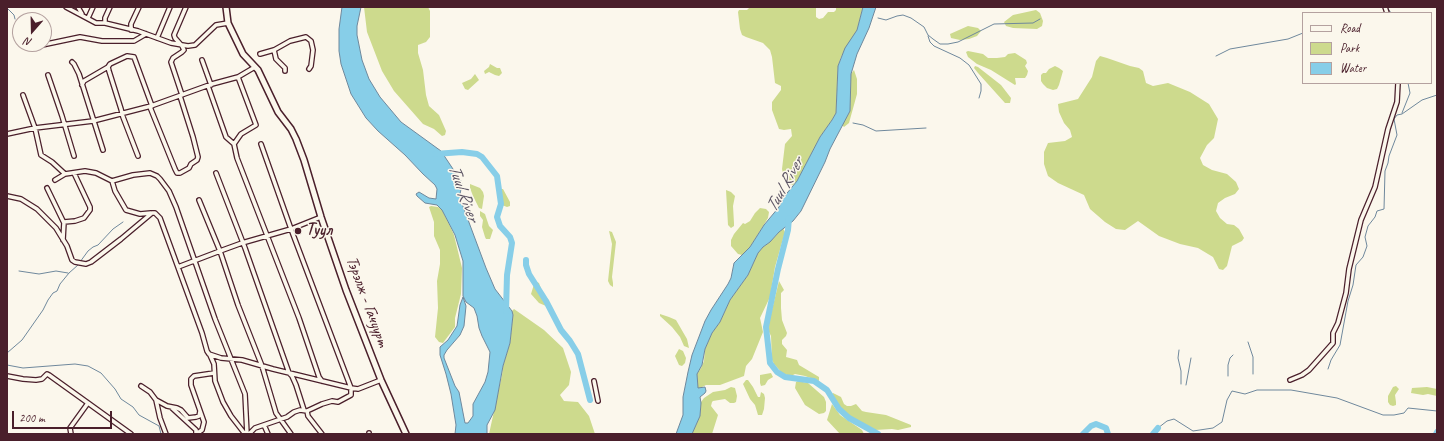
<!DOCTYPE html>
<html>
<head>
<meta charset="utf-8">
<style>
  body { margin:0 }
  #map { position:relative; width:1444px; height:441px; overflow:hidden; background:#fbf7ec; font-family:Caveat,sans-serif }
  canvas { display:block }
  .frame { position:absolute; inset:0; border:8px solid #4a1f2b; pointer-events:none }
  .legend { position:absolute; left:1302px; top:12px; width:130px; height:72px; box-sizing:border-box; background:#fbf7ec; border:1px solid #b4a19f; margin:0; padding:5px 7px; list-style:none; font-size:12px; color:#4a1f2b }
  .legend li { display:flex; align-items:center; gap:8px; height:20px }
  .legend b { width:20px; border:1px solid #b4a19f }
  .north { position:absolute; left:12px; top:12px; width:40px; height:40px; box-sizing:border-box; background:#fbf7ec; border:1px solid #b4a19f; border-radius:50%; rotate:200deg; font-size:11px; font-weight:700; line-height:16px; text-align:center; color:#4a1f2b }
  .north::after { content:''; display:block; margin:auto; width:14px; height:18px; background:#4a1f2b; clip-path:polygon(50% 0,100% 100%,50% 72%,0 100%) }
  .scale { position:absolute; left:12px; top:411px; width:100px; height:18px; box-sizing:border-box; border:2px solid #4a1f2b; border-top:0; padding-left:5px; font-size:12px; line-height:14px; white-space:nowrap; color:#4a1f2b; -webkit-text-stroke:3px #fbf7ec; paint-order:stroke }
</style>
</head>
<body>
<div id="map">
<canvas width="1444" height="441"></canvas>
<div class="frame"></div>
<ul class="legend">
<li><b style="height:5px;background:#fbf7ec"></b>Road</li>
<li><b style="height:11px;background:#cdda8d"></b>Park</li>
<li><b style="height:11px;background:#87cee8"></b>Water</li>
</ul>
<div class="north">N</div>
<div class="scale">200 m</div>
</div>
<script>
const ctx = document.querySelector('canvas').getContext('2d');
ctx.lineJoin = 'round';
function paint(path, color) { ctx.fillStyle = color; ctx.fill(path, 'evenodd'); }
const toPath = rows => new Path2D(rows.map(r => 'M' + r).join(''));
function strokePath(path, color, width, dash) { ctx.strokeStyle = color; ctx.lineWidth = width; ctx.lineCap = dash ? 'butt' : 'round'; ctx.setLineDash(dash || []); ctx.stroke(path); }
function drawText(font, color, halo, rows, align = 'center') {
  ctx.font = font + ' Caveat,sans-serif'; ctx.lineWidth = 3; ctx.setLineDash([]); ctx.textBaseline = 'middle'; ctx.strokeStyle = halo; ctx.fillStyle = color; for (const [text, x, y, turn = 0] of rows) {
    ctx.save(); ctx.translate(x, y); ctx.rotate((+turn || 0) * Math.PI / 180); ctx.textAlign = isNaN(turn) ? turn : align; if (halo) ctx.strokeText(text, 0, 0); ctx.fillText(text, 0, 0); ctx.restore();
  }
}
const green = toPath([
  [364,7,428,7,430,11,430,37,426,42,418,45,418,53,423,70,426,95,429,106,439,115,446,131,445,135,442,136,434,129,423,124,394,91,382,71,367,32],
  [750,7,816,7,816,17,819,19,823,18,828,12,834,12,836,10,836,7,863,7,857,30,841,57,838,66,836,113,832,120,820,137,797,181,793,185,789,184,784,178,782,169,785,144,792,136,791,129,784,130,779,129,772,110,772,102,781,90,781,86,775,83,772,57,770,50,763,43,746,37,742,35,740,29,738,12,739,10,747,10],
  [1036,10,1040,13,1043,21,1042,26,1037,29,1013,28,1006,26,1004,22,1013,15],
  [968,26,978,28,981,31,977,36,969,39,960,40,951,38,950,34],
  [968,51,983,54,988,58,997,58,1005,57,1008,54,1015,53,1026,60,1027,63,1025,66,1028,71,1027,75,1025,78,1015,78,1016,84,1015,85,991,70,977,64,968,57,966,52],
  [1100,56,1107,58,1130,66,1139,68,1143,71,1146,83,1153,86,1168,83,1190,92,1209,104,1218,119,1214,138,1207,145,1200,158,1203,165,1212,170,1227,174,1236,182,1239,189,1235,194,1225,198,1218,203,1216,211,1220,218,1227,224,1234,225,1239,229,1244,238,1242,241,1232,246,1227,266,1223,270,1219,269,1213,257,1198,248,1180,244,1159,236,1138,221,1125,230,1116,229,1105,222,1090,209,1084,195,1058,183,1048,176,1044,164,1044,152,1048,143,1065,141,1072,137,1070,130,1064,123,1059,112,1058,104,1078,99,1092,77,1096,61],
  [490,64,497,68,500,68,502,73,499,76,495,75,489,72,485,74,484,71,489,67],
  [975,66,978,67,1001,85,1011,98,1010,103,1005,103,978,73,974,68],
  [1055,66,1059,68,1063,71,1059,85,1057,89,1053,90,1047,88,1043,84,1041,81,1041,75,1043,73,1046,73,1049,69],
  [854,70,857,79,857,94,849,123,844,127,842,125,850,111,851,74],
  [475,74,479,80,468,90,465,89,462,83,471,79],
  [470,184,480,188,483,192,484,196,482,209,479,208,473,196,470,188],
  [499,189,503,189,510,202,510,206,507,207,502,205],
  [726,190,731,192,735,196,733,206,734,223,734,226,731,228,728,225],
  [431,206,438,207,442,210,450,226,454,235,462,268,461,294,455,318,455,327,443,343,439,342,435,337,438,308,437,281,440,264,440,250,434,236,434,222,429,207],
  [760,208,766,209,769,212,768,218,750,247,742,255,738,254,731,246,731,240,734,234,743,223,745,224,750,221,755,213],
  [480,211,485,214,489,226,493,230,490,239,486,239,485,237,482,227,483,220,480,216],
  [783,228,785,232,775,267,770,297,760,318,763,332,752,359,746,366,744,376,720,385,706,385,700,388,698,388,697,374,701,368,704,361,705,349,712,333,720,322,730,300,748,275,758,253,763,247,770,242],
  [609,231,612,232,616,242,612,277,613,283,613,287,610,285,608,281,612,244],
  [535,281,539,283,543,294,548,299,549,303,546,306,539,303,531,294],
  [779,281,784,290,781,293,781,308,782,320,787,333,786,336,782,340,782,344,787,350,786,357,797,360,799,365,819,377,819,381,805,376,795,374,793,375,787,375,782,373,774,364,772,360,771,336,769,332,769,322],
  [514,309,544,330,563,348,571,372,569,385,560,395,564,401,578,402,589,416,595,434,489,434,502,375,503,366,510,343,513,315,512,311],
  [660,314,669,317,676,320,687,339,689,348,684,346,680,337,672,327,660,316],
  [679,349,683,351,686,358,685,363,682,366,679,365,675,356],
  [771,373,773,377,768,380,765,385,761,386,760,383,760,375],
  [746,380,748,380,753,387,758,397,760,397,761,392,764,394,765,398,764,409,762,415,758,415,755,405,750,399,743,384],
  [798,381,808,383,824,397,826,402,826,411,824,413,819,414,805,405,795,388,796,382],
  [1396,386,1399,389,1395,395,1396,402,1396,405,1393,406,1390,405,1388,402,1388,396,1393,387],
  [731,387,735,388,737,396,736,402,734,403,730,403,725,399,713,401,712,402,711,406,718,415,712,434,692,434,700,416,701,402,704,398,713,392,725,390],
  [1427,387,1437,389,1437,396,1428,394,1423,395,1411,393,1412,388],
  [833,393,841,397,844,404,847,406,851,406,856,404,862,411,866,412,886,415,911,425,911,427,898,430,892,429,875,430,853,419,843,411,832,394],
  [832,404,840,415,862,430,864,434,840,434,827,420]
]);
const water = toPath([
  [342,7,361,7,357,26,357,35,362,60,369,79,380,97,401,122,441,151,461,181,462,185,460,194,461,201,486,268,495,289,512,311,513,315,510,343,503,366,495,410,487,425,487,434,455,434,456,425,451,394,446,374,440,355,440,347,448,340,457,326,460,305,463,297,466,306,464,326,460,335,447,350,444,355,444,358,455,386,459,392,465,423,468,423,473,416,473,404,485,382,488,372,490,352,482,336,479,328,477,316,474,308,466,302,463,296,463,261,455,235,442,210,437,205,425,203,417,196,416,194,419,192,429,198,436,199,437,189,435,185,423,174,405,155,378,131,366,118,351,94,341,64,339,51,339,29,342,7],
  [863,7,876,7,869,28,857,54,851,74,850,111,830,149,825,162,801,211,793,221,779,232,770,242,763,247,758,253,748,275,730,300,720,322,712,333,705,349,702,365,697,374,698,388,705,387,706,391,705,393,700,397,701,403,700,416,692,434,676,434,683,415,683,397,688,372,692,355,705,321,711,310,728,284,731,278,734,263,750,247,764,225,779,207,783,198,797,181,820,137,832,120,836,113,838,66,845,48,857,30,863,7]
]);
const stream = toPath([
  [1387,7,1391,13],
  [7,8,14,15,15,19],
  [878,18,886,20,897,16,903,15,911,18,924,27,928,35,933,39,940,44,948,44,958,42,994,24,1033,23,1040,19],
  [928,36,930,42,934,46,960,58,969,65,981,84,981,91,979,98],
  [1216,56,1230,49,1288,39,1303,33],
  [1402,113,1410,93,1408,83],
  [853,123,863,125,876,131,926,128],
  [80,262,88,251,93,247,98,245,113,229,123,222],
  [19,271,39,274,56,271,68,273],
  [1248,342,1253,357,1253,374],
  [1179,350,1178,358,1181,371,1181,384],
  [7,353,22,340,43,310,48,300,53,293,57,291,60,284,69,273,78,265],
  [7,365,23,368,75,364,88,366,101,373,115,389,121,399,133,407,139,415,159,426,161,434],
  [1328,369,1331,360,1340,345,1348,301,1353,285,1356,265,1363,257,1367,246,1365,237,1368,226,1375,217,1377,211,1384,209,1385,171,1388,163,1389,156,1397,135,1394,119,1397,115,1402,114,1422,100,1437,95],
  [1228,376,1228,365,1230,358,1233,355],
  [1186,385,1191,358],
  [1158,428,1167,421,1174,419,1193,431,1213,428,1222,422,1227,400,1232,391,1245,394,1257,390,1291,390,1337,398,1383,415,1394,415,1404,413,1408,408,1437,411]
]);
const river = toPath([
  [435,154,462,152,477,154,482,157,497,176,501,204,497,217,500,226,510,237,512,243,507,275,506,311],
  [789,218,788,230,778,269,766,327,770,363,777,372,785,377,814,381,827,390,839,409,849,418,878,434],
  [526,260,526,265,529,274,546,301,561,330,570,341,578,354,590,400],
  [1083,434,1091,426,1096,424,1106,428,1108,434],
  [1153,434,1158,428],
  [1436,434,1437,432]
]);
const street = toPath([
  [66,7,96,23,105,23],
  [78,7,82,14],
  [110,7,105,18,105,23,138,31,171,43,188,46,195,45,216,25,228,23],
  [1385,7,1387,13],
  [88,18,93,7],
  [131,30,131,24,139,7],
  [157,38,170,7],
  [34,44,42,45,80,37,102,41,134,41,146,34],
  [274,50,276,59,285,68,285,71],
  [260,54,274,50,290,41,306,37,311,41,313,50,311,66,309,69],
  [202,60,211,85],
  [72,62,74,64,79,74,103,150],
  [48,75,62,116,74,156],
  [82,85,84,81,108,67],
  [208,86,226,137,234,144,237,158,299,318,319,377,322,381],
  [23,95,35,128,93,121,151,106,212,84,238,77,255,67],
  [182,95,171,62,173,58,182,52,184,50,182,46,175,38,174,35,186,7],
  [150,107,175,169,177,173,180,173,189,168,191,164,197,160,198,157,193,137,180,96],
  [7,134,35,128,41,155,52,162,65,174],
  [234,144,241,134,256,125,238,77],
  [261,144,291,229,351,388,358,389,381,380],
  [138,156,123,117,121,109,109,71,108,67,110,64,127,56,134,57,152,106],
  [216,173,245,248,289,373,292,376,296,385,304,410],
  [55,180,65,174,85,171,96,173,112,181,133,175,150,173,157,176,160,179,169,191,176,207,215,319,245,394,247,434],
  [112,181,115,191,126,210,140,214,151,213],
  [47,188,64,223],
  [7,196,21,199,37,209,56,228,67,246,72,260,75,262,86,264,91,262,121,239,152,213,155,213,160,218,202,333,207,351,209,354,221,358,242,360,273,369,351,388,351,395,338,402,332,401,322,404,307,411,300,410,294,412,287,417,255,428,249,434],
  [63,240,64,222,75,221,84,218,90,210,90,207,74,173],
  [178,267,220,251,199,200],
  [210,355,214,364,215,381,223,402,231,416,245,434],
  [7,376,23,379,36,380,42,379,47,374,49,375,88,403],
  [1290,380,1302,375,1309,370,1333,343,1333,333,1338,323,1346,293,1349,269,1361,220,1375,187,1388,129,1397,102,1398,83],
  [594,381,598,401],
  [141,386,150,392,156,400,167,406,177,408,181,410,188,418,196,417,199,416,200,411],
  [156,400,160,418,166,434],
  [172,408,196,430,196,434],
  [307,411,308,416,322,434],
  [264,425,268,434],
  [369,433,369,434],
  [71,434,70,428,88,403,131,434],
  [196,434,202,430,204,422,191,385,191,379,194,376,214,373],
  [291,434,276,413,262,366,238,305,220,251,242,243,291,229,321,217]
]);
const secondary = toPath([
  [226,7,228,23,243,54,258,70,278,112,291,129,296,139,304,160,321,217,346,290,381,380,406,434]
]);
const markers = [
  [298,231,4,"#4a1f2b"]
];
const poiNames = [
  ["Туул",306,231]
];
const streetNames = [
  ["Тэрэлж - Гачуурт",367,302,70]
];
const waterNames = [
  ["Tuul River",785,185,-61],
  ["Tuul River",463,193,70]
];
paint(green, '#cdda8d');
paint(water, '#87cee8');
strokePath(water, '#6f889c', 1);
strokePath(stream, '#6f889c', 1);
strokePath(river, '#87cee8', 6);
strokePath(street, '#4a1f2b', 6);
strokePath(secondary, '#4a1f2b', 8);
strokePath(street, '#fbf7ec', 3.5);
strokePath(secondary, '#fbf7ec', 5);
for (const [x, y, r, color] of markers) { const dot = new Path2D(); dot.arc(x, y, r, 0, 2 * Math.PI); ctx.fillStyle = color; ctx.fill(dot); strokePath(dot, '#fbf7ec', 1.5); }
drawText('bold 17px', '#4a1f2b', '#fbf7ec', poiNames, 'left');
drawText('17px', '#4a1f2b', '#fbf7ec', streetNames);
drawText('italic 18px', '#5c5464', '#fbf7ec', waterNames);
</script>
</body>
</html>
